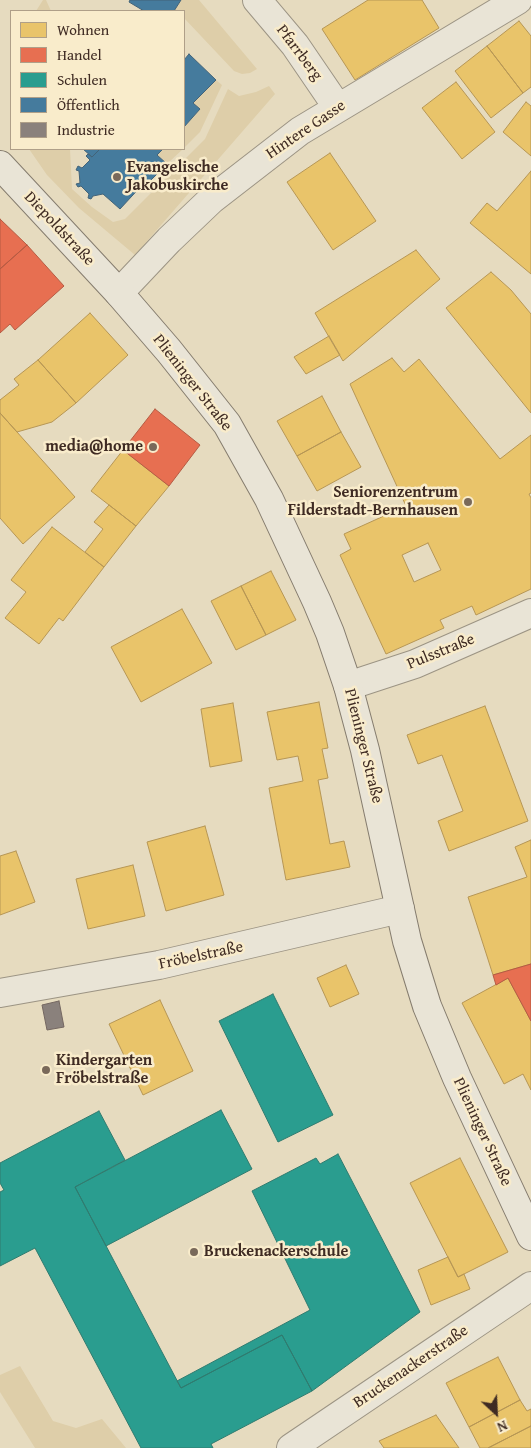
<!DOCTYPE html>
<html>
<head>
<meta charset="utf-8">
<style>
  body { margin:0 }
  #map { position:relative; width:531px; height:1448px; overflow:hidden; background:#e6dbbf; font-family:"Gentium Book Plus",serif }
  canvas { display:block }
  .legend { position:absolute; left:10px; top:10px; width:175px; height:140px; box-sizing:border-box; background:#f9eccb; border:1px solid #af9f88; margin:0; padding:6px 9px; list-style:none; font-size:15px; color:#3f2b23 }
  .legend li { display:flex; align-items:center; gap:10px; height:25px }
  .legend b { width:25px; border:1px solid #af9f88 }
  .north { position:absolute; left:471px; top:1388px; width:50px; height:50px; -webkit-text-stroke:4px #f9eccb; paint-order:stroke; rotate:155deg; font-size:14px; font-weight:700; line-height:20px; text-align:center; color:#3f2b23 }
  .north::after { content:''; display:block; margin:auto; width:18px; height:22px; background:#3f2b23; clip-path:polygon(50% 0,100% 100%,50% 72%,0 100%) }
</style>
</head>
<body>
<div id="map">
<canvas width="531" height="1448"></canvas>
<ul class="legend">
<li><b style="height:14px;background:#e9c46a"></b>Wohnen</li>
<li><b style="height:14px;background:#e76f51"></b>Handel</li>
<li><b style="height:14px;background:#2a9d8f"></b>Schulen</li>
<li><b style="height:14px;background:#457b9d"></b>Öffentlich</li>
<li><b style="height:14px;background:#8a817c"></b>Industrie</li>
</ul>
<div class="north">N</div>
</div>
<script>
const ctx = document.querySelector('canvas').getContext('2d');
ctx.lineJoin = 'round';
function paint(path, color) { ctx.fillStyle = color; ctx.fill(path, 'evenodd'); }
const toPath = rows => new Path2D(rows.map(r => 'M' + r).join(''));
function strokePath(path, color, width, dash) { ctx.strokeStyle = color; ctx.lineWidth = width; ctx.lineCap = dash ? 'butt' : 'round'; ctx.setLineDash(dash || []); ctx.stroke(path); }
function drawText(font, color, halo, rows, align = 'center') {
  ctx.font = font + ' "Gentium Book Plus",serif'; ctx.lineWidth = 5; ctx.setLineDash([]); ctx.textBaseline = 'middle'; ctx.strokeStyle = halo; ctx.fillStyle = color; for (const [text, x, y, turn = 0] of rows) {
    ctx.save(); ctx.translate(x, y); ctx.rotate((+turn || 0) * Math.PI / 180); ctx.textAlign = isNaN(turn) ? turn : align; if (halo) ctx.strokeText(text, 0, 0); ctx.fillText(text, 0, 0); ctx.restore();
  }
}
const green = toPath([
  [43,0,46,0,51,11,36,11],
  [181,0,199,0,257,69,250,73,242,74,234,71,184,18,184,11,174,11],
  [216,80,222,85,200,132,184,148,184,127,200,109,193,103],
  [269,86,275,94,135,255,79,208,47,175,29,149,70,149,72,189,92,207,113,222,125,219,205,139,228,89,239,96,256,92],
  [163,149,183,149,167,164,157,155],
  [20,1366,53,1421,76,1428,102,1419,126,1448,35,1448,0,1392,0,1375]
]);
const homes = toPath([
  [368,0,422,0,439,28,355,80,322,29,368,0],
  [519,21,531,36,531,87,523,93,487,46,519,21],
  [487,46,523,93,491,118,455,71,487,46],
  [456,82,495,132,462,159,422,108,456,82],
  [526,102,531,106,531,156,503,132,526,102],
  [330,153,376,221,333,250,287,182,330,153],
  [531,171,531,274,470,223,487,203,497,211,531,171],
  [416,250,440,279,343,361,315,313,416,250],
  [491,272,511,290,531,314,531,413,446,308,491,272],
  [90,313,128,355,76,403,38,360,90,313],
  [329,336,340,355,306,374,294,357,329,336],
  [392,358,404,372,419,359,500,459,531,435,531,493,529,494,531,498,531,589,476,615,472,606,440,620,444,628,386,654,340,555,351,549,344,534,406,506,350,384,392,358],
  [428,543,441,570,414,582,402,555,428,543],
  [38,360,76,403,52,422,17,432,0,413,0,400,19,385,14,379,38,360],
  [322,396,341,432,297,456,277,421,322,396],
  [0,413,75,497,23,544,0,518,0,413],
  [341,432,361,467,317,491,297,456,341,432],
  [123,450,169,486,136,526,91,491,123,450],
  [109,505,136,526,104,567,85,552,103,529,94,522,109,505],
  [52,527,104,567,63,621,59,618,39,644,5,618,26,592,11,580,52,527],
  [271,571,296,620,266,635,241,586,271,571],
  [241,586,266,635,236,650,211,601,241,586],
  [182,609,212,663,141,702,111,647,182,609],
  [319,702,328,748,322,749,328,778,318,780,330,844,344,841,350,867,286,880,269,788,303,781,298,756,277,760,267,712,319,702],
  [233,703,242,761,210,767,201,709,233,703],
  [485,706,528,821,449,851,438,821,463,811,442,755,418,764,407,735,485,706],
  [205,826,224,895,166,911,147,842,205,826],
  [531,840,531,964,493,975,468,897,527,877,515,847,531,840],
  [16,851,35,902,0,915,0,856,16,851],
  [133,865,145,916,88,929,76,879,133,865],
  [346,965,359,994,330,1007,317,978,346,965],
  [508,978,531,1021,531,1090,523,1074,504,1084,462,1003,508,978],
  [160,1000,193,1071,143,1095,109,1024,160,1000],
  [460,1158,508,1252,458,1277,410,1183,460,1158],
  [448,1257,458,1277,464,1274,470,1289,431,1305,418,1270,448,1257],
  [498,1357,520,1400,469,1427,446,1383,498,1357],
  [520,1400,527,1411,531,1409,531,1426,488,1448,480,1448,469,1427,520,1400],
  [436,1415,459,1448,384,1448,379,1441,436,1415],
  [531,1426,531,1448,488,1448,531,1426]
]);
const shops = toPath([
  [0,219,27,245,0,269,0,219],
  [27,245,64,286,15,330,10,324,0,333,0,269,27,245],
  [155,409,200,445,169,486,123,450,155,409],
  [531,964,531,1021,508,978,496,985,493,975,531,964]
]);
const schools = toPath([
  [273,994,333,1115,278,1142,219,1021,273,994],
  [221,1110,252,1169,106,1246,75,1187,221,1110],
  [99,1111,125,1160,75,1187,181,1388,282,1335,312,1391,211,1444,213,1448,141,1448,35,1248,0,1266,0,1192,4,1190,0,1183,0,1163,99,1111],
  [338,1154,420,1312,312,1391,282,1335,181,1388,177,1381,310,1310,252,1191,316,1158,320,1164,338,1154]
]);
const public = toPath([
  [130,0,181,0,174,11,144,11,129,2,130,0],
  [189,54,216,80,193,103,200,109,184,127,184,60,189,54],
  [83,149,100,149,92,157,83,149],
  [100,149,163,149,157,155,167,164,146,185,144,183,120,209,103,194,93,196,91,199,88,198,89,194,81,186,78,187,76,184,80,183,79,171,76,170,78,166,82,168,90,160,86,156,88,154,92,157,100,149]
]);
const industry = toPath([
  [59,1001,64,1027,47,1030,42,1005,59,1001]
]);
const minor = toPath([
  [257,0,295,45,338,108],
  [119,293,169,240,211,200,300,131,518,0],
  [348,686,415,664,531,613],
  [0,993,159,965,400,909],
  [291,1448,531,1286]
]);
const secondary = toPath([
  [0,165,119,293,169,351,227,424,269,499,317,602,330,633,348,686,365,750,407,941,427,1006,457,1078,531,1236]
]);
const markers = [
  [117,177,5,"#79695a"],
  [153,447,5,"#79695a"],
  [468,502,5,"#79695a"],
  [46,1070,5,"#79695a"],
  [194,1252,5,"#79695a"]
];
const streetNames = [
  ["Pfarrberg",299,53,53],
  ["Hintere Gasse",306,130,-34],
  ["Diepoldstraße",59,229,47],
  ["Plieninger Straße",192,383,52],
  ["Pulsstraße",441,652,-22],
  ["Plieninger Straße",363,746,76],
  ["Fröbelstraße",201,956,-12],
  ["Plieninger Straße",482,1132,65],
  ["Bruckenackerstraße",411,1367,-34]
];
const poiNames = [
  ["Evangelische",127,168],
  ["Jakobuskirche",127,186],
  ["media@home",143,447,"right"],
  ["Seniorenzentrum",458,493,"right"],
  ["Filderstadt-Bernhausen",458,511,"right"],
  ["Kindergarten",56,1061],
  ["Fröbelstraße",56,1079],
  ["Bruckenackerschule",204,1252]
];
paint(green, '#decea9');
paint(homes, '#e9c46a');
strokePath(homes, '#b69655', 1);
paint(shops, '#e76f51');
strokePath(shops, '#b55b43', 1);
paint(schools, '#2a9d8f');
strokePath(schools, '#307b6f', 1);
paint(public, '#457b9d');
strokePath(public, '#436378', 1);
paint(industry, '#8a817c');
strokePath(industry, '#746761', 1);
strokePath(minor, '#9c9484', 30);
strokePath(secondary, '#857c6e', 30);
strokePath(minor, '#e9e4d6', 28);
strokePath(secondary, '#e9e4d6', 28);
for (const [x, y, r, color] of markers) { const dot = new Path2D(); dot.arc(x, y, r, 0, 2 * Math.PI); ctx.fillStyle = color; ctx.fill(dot); strokePath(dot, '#f9eccb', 2); }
drawText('16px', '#3f2b23', '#f9eccb', streetNames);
drawText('bold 16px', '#3f2b23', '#f9eccb', poiNames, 'left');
</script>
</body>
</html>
